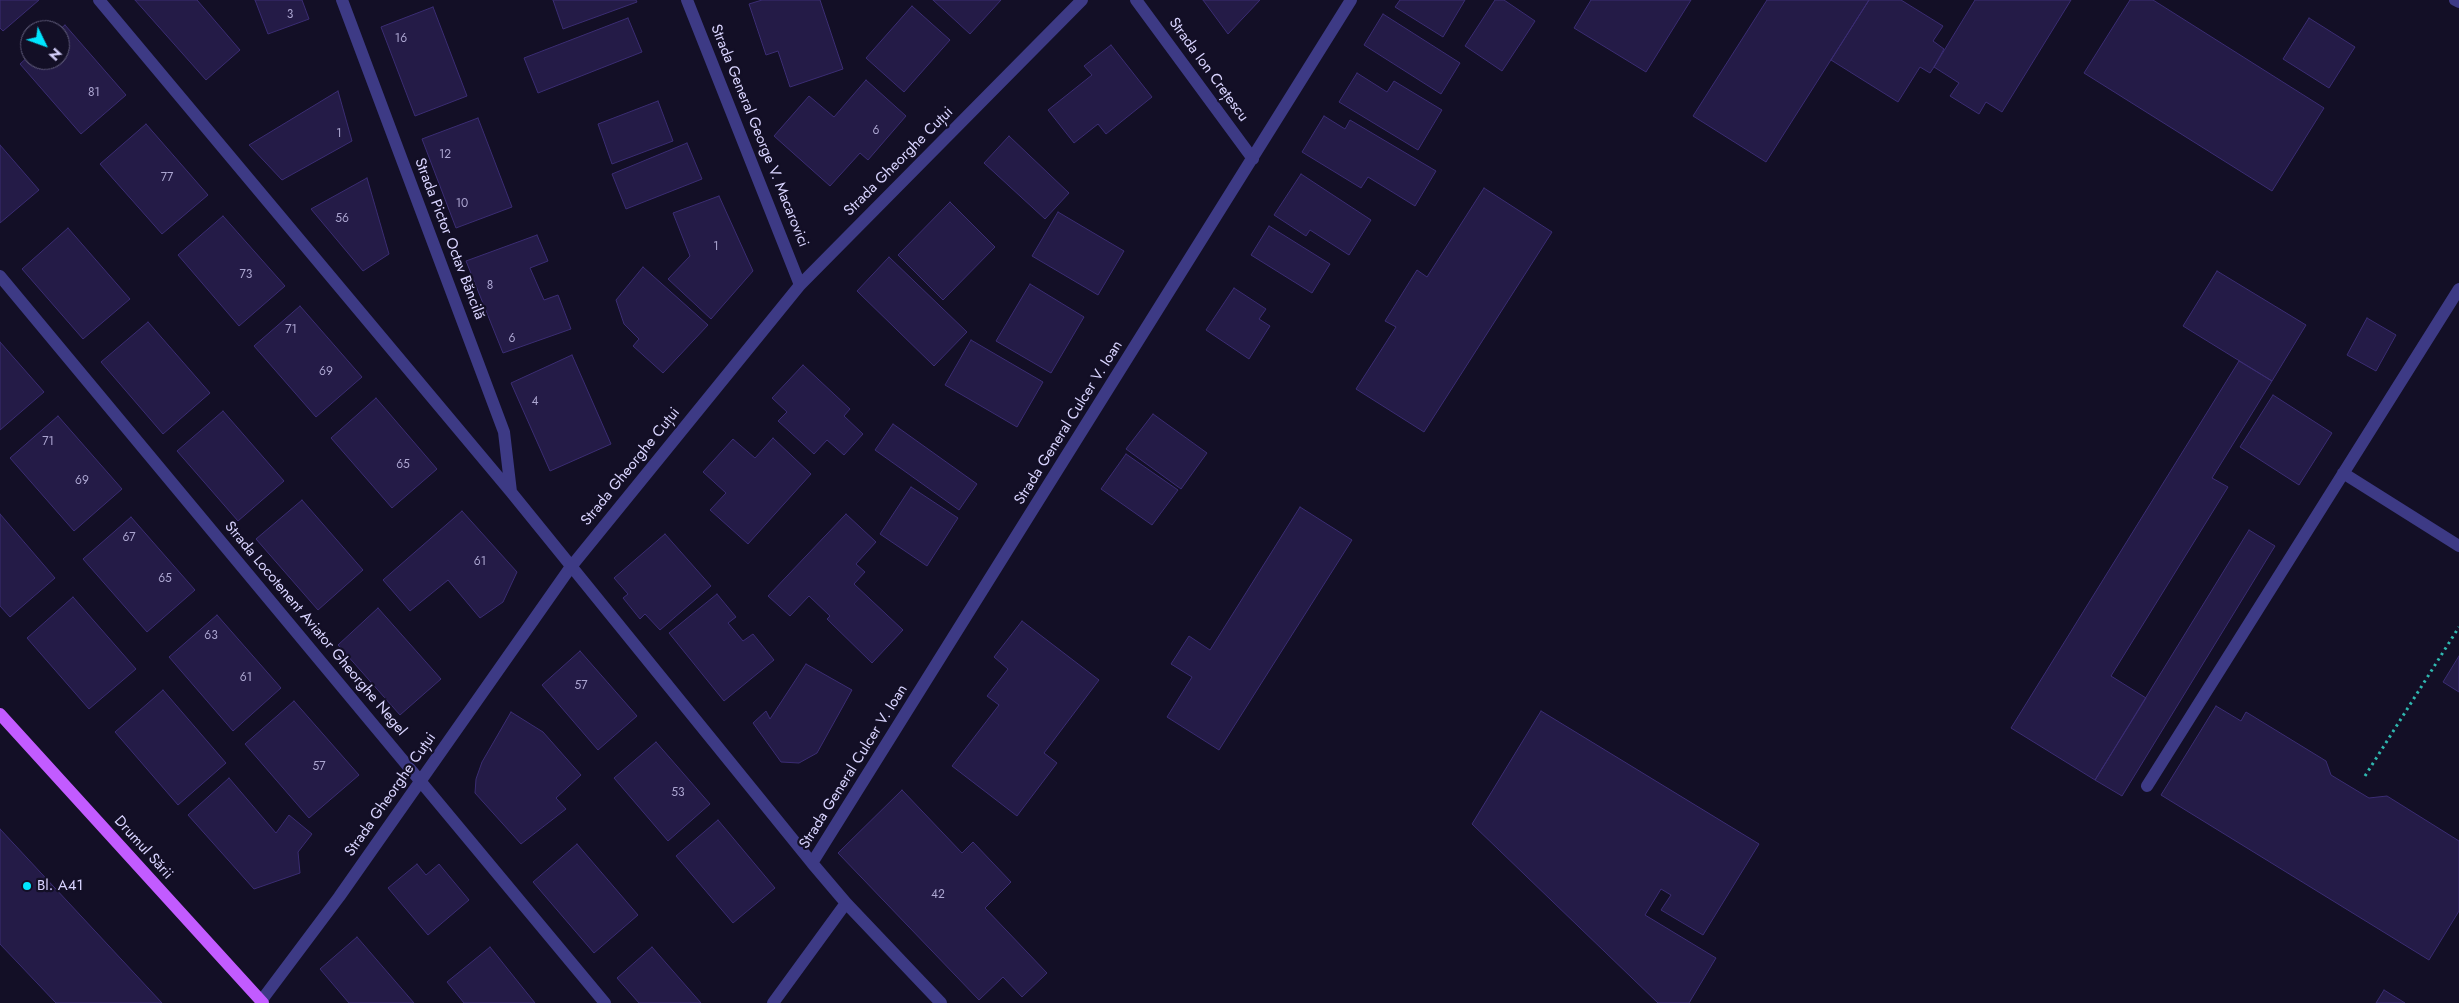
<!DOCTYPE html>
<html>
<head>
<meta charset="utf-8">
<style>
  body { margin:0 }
  #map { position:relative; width:2459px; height:1003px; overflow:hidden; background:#130f26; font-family:Jost,sans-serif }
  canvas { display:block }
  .north { position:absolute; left:20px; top:20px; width:50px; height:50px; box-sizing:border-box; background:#130f26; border:1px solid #625e7d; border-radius:50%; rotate:132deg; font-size:14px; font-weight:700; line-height:20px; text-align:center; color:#d9d4ff }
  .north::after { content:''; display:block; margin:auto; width:18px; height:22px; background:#00e5ff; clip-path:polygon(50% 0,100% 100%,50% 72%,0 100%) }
</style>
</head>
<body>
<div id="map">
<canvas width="2459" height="1003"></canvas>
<div class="north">N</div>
</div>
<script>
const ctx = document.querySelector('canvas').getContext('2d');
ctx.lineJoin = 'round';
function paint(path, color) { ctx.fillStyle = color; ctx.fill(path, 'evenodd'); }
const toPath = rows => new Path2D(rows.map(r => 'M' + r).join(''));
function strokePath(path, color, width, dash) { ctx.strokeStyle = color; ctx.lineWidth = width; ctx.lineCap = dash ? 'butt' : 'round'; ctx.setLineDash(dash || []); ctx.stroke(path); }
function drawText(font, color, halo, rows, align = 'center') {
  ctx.font = font + ' Jost,sans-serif'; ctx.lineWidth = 4.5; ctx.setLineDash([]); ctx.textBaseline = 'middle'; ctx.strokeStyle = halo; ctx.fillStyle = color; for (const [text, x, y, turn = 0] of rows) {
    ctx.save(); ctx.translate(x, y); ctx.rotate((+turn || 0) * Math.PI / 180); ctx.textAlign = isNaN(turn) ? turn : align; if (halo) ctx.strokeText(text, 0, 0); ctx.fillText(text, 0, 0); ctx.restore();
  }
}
const building = toPath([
  [0,0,39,0,3,31,0,28,0,0],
  [135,0,197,0,240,50,206,80,135,0],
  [255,0,302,0,309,19,268,34,255,0],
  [553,0,636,0,637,2,563,29,553,0],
  [762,0,820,0,843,69,790,87,778,51,766,55,749,4,762,0],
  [933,0,1001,0,970,34,933,0],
  [1203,0,1260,0,1228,34,1203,0],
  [1400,0,1465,0,1443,37,1395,7,1400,0],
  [1495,0,1504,0,1535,21,1502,71,1465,46,1495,0],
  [1591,0,1691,0,1646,72,1574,28,1591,0],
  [1767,0,1869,0,1766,162,1693,116,1767,0],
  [1869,0,1901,0,1943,26,1933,41,1944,49,1934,67,1930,73,1920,67,1898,102,1831,60,1869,0],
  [1975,0,2071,0,2002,112,1986,102,1979,114,1950,96,1959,83,1934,67,1975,0],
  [2130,0,2153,0,2324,108,2272,191,2084,73,2130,0],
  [912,6,950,40,904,92,866,58,912,6],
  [433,7,467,96,415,116,381,27,433,7],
  [1383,14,1460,63,1441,94,1364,45,1383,14],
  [628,18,642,52,538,93,524,58,628,18],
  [2309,18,2355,47,2329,88,2283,59,2309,18],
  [65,25,126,95,81,134,20,64,30,55,30,60,60,60,59,30,65,25],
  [1111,45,1152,97,1106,134,1098,124,1074,143,1048,110,1092,75,1084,66,1111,45],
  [1357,73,1387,92,1394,81,1442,110,1418,150,1339,102,1357,73],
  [866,80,906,116,868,160,860,153,830,186,774,136,809,96,834,117,866,80],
  [338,91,352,141,282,180,249,145,338,91],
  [658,101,673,141,612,164,598,124,658,101],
  [1324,116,1345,129,1350,120,1436,171,1415,206,1368,177,1361,188,1302,152,1324,116],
  [478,118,512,207,456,228,422,139,478,118],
  [146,124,208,195,162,234,100,164,146,124],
  [1009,136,1069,193,1045,219,984,163,1009,136],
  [687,143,702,179,626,209,612,174,687,143],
  [0,145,39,190,0,223,0,145],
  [1301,174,1371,220,1349,255,1310,230,1306,236,1274,215,1301,174],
  [367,178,389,254,363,271,311,209,367,178],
  [1484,188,1552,232,1424,432,1356,389,1396,327,1385,321,1417,270,1427,277,1484,188],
  [719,196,753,271,711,319,668,279,690,256,673,213,719,196],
  [950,202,995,247,943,300,898,255,950,202],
  [1058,212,1124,251,1098,295,1032,256,1058,212],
  [223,216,285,286,239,326,178,255,223,216],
  [1269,226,1330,264,1312,293,1251,255,1269,226],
  [68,228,130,299,83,339,22,269,68,228],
  [537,235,548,261,530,268,544,300,558,295,571,329,503,353,466,261,537,235],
  [889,257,967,332,934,366,857,291,889,257],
  [643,267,708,325,663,373,633,346,639,339,624,324,616,300,643,267],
  [2217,271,2306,325,2272,381,2183,326,2217,271],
  [1030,284,1084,317,1051,373,996,341,1030,284],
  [1234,288,1266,309,1259,319,1270,326,1249,359,1206,330,1234,288],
  [300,306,362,377,316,417,254,346,300,306],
  [2367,318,2396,335,2376,371,2347,355,2367,318],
  [148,322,210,393,163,434,101,362,148,322],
  [971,340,1043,382,1017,427,945,385,971,340],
  [0,342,44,392,0,430,0,342],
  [572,355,611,444,550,471,511,383,572,355],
  [2239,361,2272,381,2212,478,2228,487,2111,676,2146,698,2095,780,2011,728,2239,361],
  [803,365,850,409,844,416,863,434,844,455,827,440,814,454,778,421,787,412,772,398,803,365],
  [2273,395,2332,433,2299,485,2240,447,2273,395],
  [376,398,437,469,392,508,331,438,376,398],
  [223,411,284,481,238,521,177,451,223,411],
  [1153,414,1207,453,1181,489,1126,449,1153,414],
  [58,416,122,489,74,531,10,458,58,416],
  [893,424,977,484,959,510,875,450,893,424],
  [773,438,811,474,748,544,710,510,726,493,703,472,733,439,755,458,773,438],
  [1126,454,1178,490,1152,525,1101,489,1126,454],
  [911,487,958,518,927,566,880,534,911,487],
  [302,500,363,570,318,610,256,539,302,500],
  [1300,507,1352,540,1219,750,1167,717,1192,677,1171,664,1189,636,1210,650,1300,507],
  [462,511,517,572,503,602,480,618,448,580,410,611,383,580,462,511],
  [0,514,55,578,10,617,0,606,0,514],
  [846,514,876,542,856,564,865,572,854,584,903,630,872,663,827,619,830,616,809,596,790,616,768,596,846,514],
  [131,517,195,590,147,632,83,559,131,517],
  [2249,530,2275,546,2122,796,2095,780,2249,530],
  [665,534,711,586,660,630,645,614,640,619,623,598,628,594,614,578,665,534],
  [717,594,736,617,728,623,743,641,753,634,774,660,724,701,669,633,717,594],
  [73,597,136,669,89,709,27,638,73,597],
  [378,608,441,679,400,715,338,645,378,608],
  [217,615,281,688,233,731,169,657,217,615],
  [1022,621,1099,680,1044,753,1057,763,1017,816,952,766,999,705,987,696,1008,669,994,657,1022,621],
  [580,651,637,716,598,750,542,685,580,651],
  [2459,656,2459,692,2443,682,2459,656],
  [806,664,852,690,817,753,799,763,781,762,753,723,766,711,770,719,806,664],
  [163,690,226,763,178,805,115,732,163,690],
  [294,701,359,775,309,818,245,744,294,701],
  [2216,706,2241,721,2246,712,2326,761,2331,775,2369,798,2387,796,2459,841,2459,911,2429,960,2161,795,2216,706],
  [1541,711,1759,844,1703,935,1661,910,1671,895,1661,889,1645,915,1716,958,1689,1003,1658,1003,1472,824,1541,711],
  [511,712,543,732,581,775,556,798,566,809,521,844,475,793,476,779,482,762,511,712],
  [656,742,710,804,668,841,614,778,656,742],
  [229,778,276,833,289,815,312,834,298,852,300,873,254,889,188,815,229,778],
  [902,790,962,853,973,842,1011,882,985,908,1047,973,1022,997,1003,977,979,1000,838,853,902,790],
  [718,820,775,888,733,923,676,856,718,820],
  [0,829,162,1003,56,1003,0,944,0,829],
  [577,844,638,915,594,953,533,882,577,844],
  [417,864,426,875,439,864,469,900,428,935,388,888,417,864],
  [357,937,414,1003,349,1003,320,969,357,937],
  [490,947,535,1003,464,1003,447,982,490,947],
  [652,947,701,1003,639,1003,617,978,652,947],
  [2384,990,2405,1003,2376,1003,2384,990]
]);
const path = toPath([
  [2365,776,2459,627]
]);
const minor = toPath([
  [99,0,511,492,812,863,846,903,941,1003],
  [342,0,504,432,511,492],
  [687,0,800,285],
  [1136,0,1253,159],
  [2455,0,2459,2],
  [0,276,605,1003],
  [2343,473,2459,546],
  [2147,786,2459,289],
  [812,863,1351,0],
  [261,1001,339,897,570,568,800,285,1082,0],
  [773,1003,846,903]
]);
const major = toPath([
  [0,714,263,1003]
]);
const markers = [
  [27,886,5,"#00e5ff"]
];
const numberNames = [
  ["3",290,15],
  ["16",401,39],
  ["81",94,93],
  ["6",876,131],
  ["1",339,134],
  ["12",445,155],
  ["77",167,178],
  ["10",462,204],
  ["56",342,219],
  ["1",716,247],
  ["73",246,275],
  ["8",490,286],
  ["71",291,330],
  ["6",512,339],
  ["69",326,372],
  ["4",535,402],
  ["71",48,442],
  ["65",403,465],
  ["69",82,481],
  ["67",129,538],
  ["61",480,562],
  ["65",165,579],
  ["63",211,636],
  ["61",246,678],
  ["57",581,686],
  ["57",319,767],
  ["53",678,793],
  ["42",938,895]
];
const streetNames = [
  ["Strada Ion Crețescu",1208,70,54],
  ["Strada General George V. Macarovici",759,136,68],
  ["Strada Gheorghe Cuțui",899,162,-45],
  ["Strada Pictor Octav Băncilă",449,239,69],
  ["Strada General Culcer V. Ioan",1069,423,-58],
  ["Strada Gheorghe Cuțui",631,467,-51],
  ["Strada Locotenent Aviator Gheorghe Negel",315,629,50],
  ["Strada General Culcer V. Ioan",854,767,-58],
  ["Strada Gheorghe Cuțui",391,795,-55],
  ["Drumul Sării",143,848,48]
];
const poiNames = [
  ["Bl. A41",37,886]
];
paint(building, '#241b47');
strokePath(building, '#3b2d73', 1);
strokePath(path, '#2fb8b0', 3, [2.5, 4]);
strokePath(minor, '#3d3a85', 12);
strokePath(major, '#c25bff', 12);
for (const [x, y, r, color] of markers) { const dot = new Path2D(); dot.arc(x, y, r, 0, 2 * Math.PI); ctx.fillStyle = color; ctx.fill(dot); strokePath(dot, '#130f26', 2); }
drawText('12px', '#aca6d1', null, numberNames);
drawText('15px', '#d9d4ff', '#130f26', streetNames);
drawText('15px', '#d9d4ff', '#130f26', poiNames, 'left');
</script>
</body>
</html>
